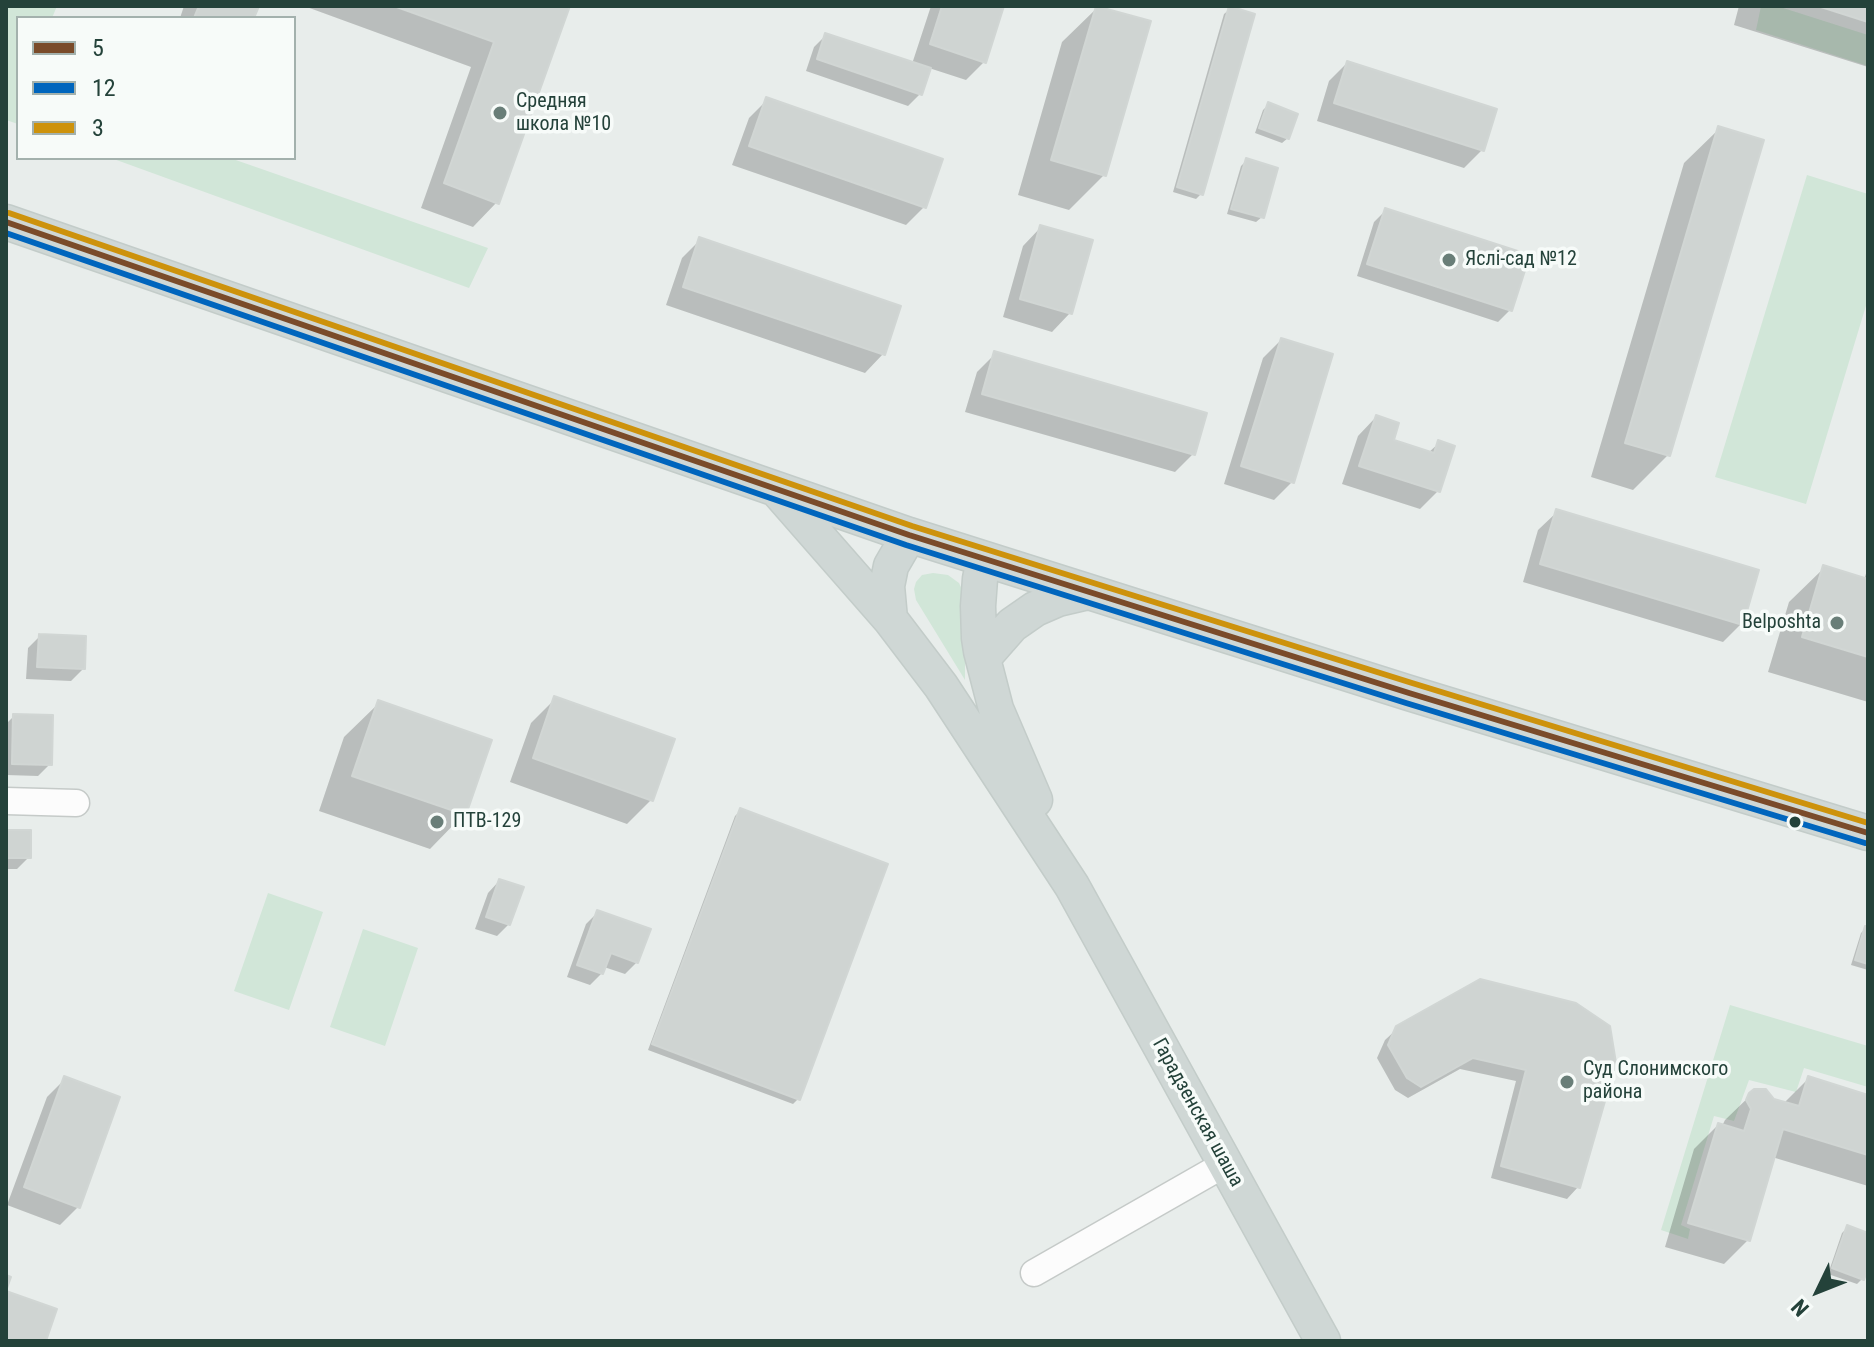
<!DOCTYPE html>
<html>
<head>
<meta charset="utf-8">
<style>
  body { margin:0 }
  #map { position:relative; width:1874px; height:1347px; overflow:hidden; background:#e8edeb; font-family:"Roboto Condensed",sans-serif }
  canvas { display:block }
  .frame { position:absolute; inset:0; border:8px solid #24423a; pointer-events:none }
  .legend { position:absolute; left:16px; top:16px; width:280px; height:144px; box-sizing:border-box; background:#f7fbf9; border:2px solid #a3b1ad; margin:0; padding:10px 14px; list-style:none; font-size:24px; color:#24423a }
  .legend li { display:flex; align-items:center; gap:16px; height:40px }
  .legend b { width:40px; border:2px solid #a3b1ad }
  .north { position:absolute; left:1778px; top:1251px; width:80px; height:80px; -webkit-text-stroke:6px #f7fbf9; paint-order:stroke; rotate:227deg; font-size:22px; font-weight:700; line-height:32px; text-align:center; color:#24423a }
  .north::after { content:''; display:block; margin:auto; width:28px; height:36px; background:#24423a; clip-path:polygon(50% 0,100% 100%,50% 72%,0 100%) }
</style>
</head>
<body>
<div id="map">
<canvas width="1874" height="1347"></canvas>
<div class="frame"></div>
<ul class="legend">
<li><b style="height:10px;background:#7a4b2a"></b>5</li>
<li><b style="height:10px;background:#0065bd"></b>12</li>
<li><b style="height:10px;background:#cd920c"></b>3</li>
</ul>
<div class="north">N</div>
</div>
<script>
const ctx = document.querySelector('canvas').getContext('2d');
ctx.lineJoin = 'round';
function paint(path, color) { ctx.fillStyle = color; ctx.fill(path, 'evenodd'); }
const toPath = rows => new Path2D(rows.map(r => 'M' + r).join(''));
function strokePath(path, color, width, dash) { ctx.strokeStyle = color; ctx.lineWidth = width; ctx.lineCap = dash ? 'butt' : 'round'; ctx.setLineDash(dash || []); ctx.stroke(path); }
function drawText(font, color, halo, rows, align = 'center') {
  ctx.font = font + ' "Roboto Condensed",sans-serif'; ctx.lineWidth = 7; ctx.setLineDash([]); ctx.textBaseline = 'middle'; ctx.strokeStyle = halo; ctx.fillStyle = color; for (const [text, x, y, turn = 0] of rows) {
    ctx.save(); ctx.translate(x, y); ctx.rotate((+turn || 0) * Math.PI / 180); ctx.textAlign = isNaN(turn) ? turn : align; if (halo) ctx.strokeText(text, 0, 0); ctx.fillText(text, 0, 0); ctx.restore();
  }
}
const green = toPath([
  [6,6,57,6,52,18,18,18,18,124,6,120],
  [1761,6,1777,6,1868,35,1868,66,1756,30],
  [111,158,230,158,488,248,469,288],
  [1807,175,1868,194,1868,299,1806,504,1715,477],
  [933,573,948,575,959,583,965,596,965,680,916,600,914,589,916,582,922,575],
  [268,893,323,912,289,1010,234,991],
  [363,929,418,948,385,1046,330,1027],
  [1730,1005,1868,1046,1868,1087,1804,1068,1796,1092,1749,1080,1734,1121,1714,1116,1681,1225,1690,1229,1688,1239,1661,1230]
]);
const shadow = toPath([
  [184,6,257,6,252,18,180,18],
  [304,6,568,6,497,202,473,227,421,208,471,67],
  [931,6,1002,6,984,62,966,80,929,68,920,94,908,106,806,71,814,47,826,35,912,64],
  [1739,6,1868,6,1868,67,1734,25],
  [1097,8,1104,175,1069,210,1018,195,1062,42],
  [1230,9,1201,194,1196,199,1173,192,1224,14],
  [1347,63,1482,150,1464,168,1317,121,1329,81],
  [767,100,924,207,906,225,732,165,749,118],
  [1268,105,1288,138,1282,143,1255,133,1263,110],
  [1719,129,1668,455,1633,490,1591,477,1684,163],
  [1247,160,1262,217,1256,222,1227,214,1241,166],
  [1386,210,1510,310,1498,322,1357,276,1374,222],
  [1041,227,1070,313,1052,332,1003,317,1023,246],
  [700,240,883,354,865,373,666,305,682,258],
  [1281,340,1292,482,1274,500,1224,484,1263,358],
  [995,354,1193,454,1175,472,965,412,977,372],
  [1376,417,1391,441,1428,453,1439,443,1438,491,1420,509,1342,484,1358,436],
  [1557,512,1741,624,1723,642,1523,582,1538,530],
  [1868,567,1868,702,1768,672,1789,602,1824,568,1864,580],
  [40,636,83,669,71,681,26,679,28,648],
  [555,699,651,800,627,824,510,782,531,723],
  [379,703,464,814,430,849,319,811,344,737],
  [14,716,50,764,38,776,6,775,6,724],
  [740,811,798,1099,793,1104,648,1050,735,816],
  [6,832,29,857,17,869,6,869],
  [499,881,509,924,497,936,475,929,488,893],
  [598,912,637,962,625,974,604,967,602,973,590,985,567,977,586,924],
  [1866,928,1868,928,1868,970,1851,965,1861,933],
  [1398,1028,1608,1028,1578,1187,1567,1199,1491,1178,1516,1081,1460,1069,1408,1098,1395,1090,1377,1058,1385,1040],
  [65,1079,78,1207,60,1225,7,1205,47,1097],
  [1808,1079,1868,1097,1868,1186,1772,1157,1748,1240,1724,1264,1665,1247,1694,1149,1718,1125,1722,1126,1725,1120,1755,1091,1773,1100,1783,1104],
  [1847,1228,1868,1235,1868,1262,1862,1279,1857,1284,1828,1274,1842,1233]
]);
const building = toPath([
  [199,6,259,6,254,18,194,18,199,6],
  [394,6,570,6,499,204,444,183,494,42,394,6],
  [942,6,1004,6,986,63,930,44,942,6],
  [1096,6,1151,21,1106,176,1051,160,1096,6],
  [1229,6,1255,14,1203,195,1177,187,1229,6],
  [1818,6,1868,6,1868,22,1818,6],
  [825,33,931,68,922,95,817,59,825,33],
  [1347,61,1497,109,1484,151,1334,103,1347,61],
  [766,97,943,159,926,208,749,146,766,97],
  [1268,102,1298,114,1289,139,1259,128,1268,102],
  [1718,126,1764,140,1670,456,1625,443,1718,126],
  [1246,158,1278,168,1264,218,1231,209,1246,158],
  [1385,208,1530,255,1512,311,1367,264,1385,208],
  [1040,225,1093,240,1072,314,1020,299,1040,225],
  [699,237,901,306,885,355,683,287,699,237],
  [1281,338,1333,354,1294,483,1241,466,1281,338],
  [994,351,1207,413,1195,455,982,394,994,351],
  [1376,415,1399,423,1394,440,1434,453,1438,440,1455,446,1440,492,1359,466,1376,415],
  [1556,509,1759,570,1743,625,1540,564,1556,509],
  [1823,565,1868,579,1868,657,1802,637,1823,565],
  [39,634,86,636,85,669,37,667,39,634],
  [554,696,675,739,653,801,533,758,554,696],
  [378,700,492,740,466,815,352,776,378,700],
  [13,714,53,715,52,765,12,764,13,714],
  [740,808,888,864,800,1100,652,1044,740,808],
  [6,830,31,830,31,858,6,858,6,830],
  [499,879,524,887,510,925,486,917,499,879],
  [597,910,651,929,638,963,611,953,603,974,577,965,597,910],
  [1865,926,1868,926,1868,964,1855,960,1865,926],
  [1480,979,1576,1003,1610,1026,1616,1063,1580,1188,1501,1166,1526,1070,1473,1058,1421,1087,1407,1078,1388,1045,1396,1026,1480,979],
  [64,1076,120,1097,80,1208,24,1187,64,1076],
  [1808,1076,1868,1095,1868,1155,1783,1129,1750,1241,1688,1223,1718,1123,1744,1131,1751,1109,1746,1100,1749,1093,1754,1089,1766,1089,1774,1099,1799,1106,1808,1076],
  [1847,1225,1868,1233,1868,1268,1864,1280,1832,1268,1847,1225],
  [6,1275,11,1277,6,1291,57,1309,46,1341,6,1341,6,1275]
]);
const minor = toPath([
  [6,801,76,803],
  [1034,1273,1225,1164]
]);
const major = toPath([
  [6,222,909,535,1409,693,1868,833],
  [778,491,890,619,941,686,1072,886,1323,1341],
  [984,559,980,579,978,606,979,638,981,651,996,709,1035,800],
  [890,619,887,586,891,566,909,535],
  [983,658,1012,625,1035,609,1058,599,1088,592]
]);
const bus1 = toPath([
  [6,222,909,535,1409,693,1868,833]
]);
const bus2 = toPath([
  [6,233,906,545,1406,703,1865,843]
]);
const bus3 = toPath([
  [9,213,912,526,1412,683,1868,823]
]);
const markers = [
  [500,113,8,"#697e78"],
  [1449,260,8,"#697e78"],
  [1837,623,8,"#697e78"],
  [437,822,8,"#697e78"],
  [1795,822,7,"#24423a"],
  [1567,1082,8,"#697e78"]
];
const poiNames = [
  ["Средняя",516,102],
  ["школа №10",516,125],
  ["Яслі-сад №12",1465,260],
  ["Belposhta",1821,623,"right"],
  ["ПТВ-129",453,822],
  ["Суд Слонимского",1583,1070],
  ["района",1583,1093]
];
const streetNames = [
  ["Гарадзенская шаша",1197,1113,61]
];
paint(green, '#d1e6d8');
paint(shadow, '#0003');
paint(building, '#cfd4d2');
strokePath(building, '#d1d6d4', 2);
strokePath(minor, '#c5cac8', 29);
strokePath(major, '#c3ccc9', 37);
strokePath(minor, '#fcfcfc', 26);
strokePath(major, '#cfd7d5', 34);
strokePath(bus1, '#7a4b2a', 6);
strokePath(bus2, '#0065bd', 6);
strokePath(bus3, '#cd920c', 6);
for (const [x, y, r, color] of markers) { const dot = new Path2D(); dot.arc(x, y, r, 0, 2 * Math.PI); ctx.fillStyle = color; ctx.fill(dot); strokePath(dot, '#f7fbf9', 3); }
drawText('20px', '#24423a', '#f7fbf9', poiNames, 'left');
drawText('20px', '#24423a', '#f7fbf9', streetNames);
</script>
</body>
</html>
